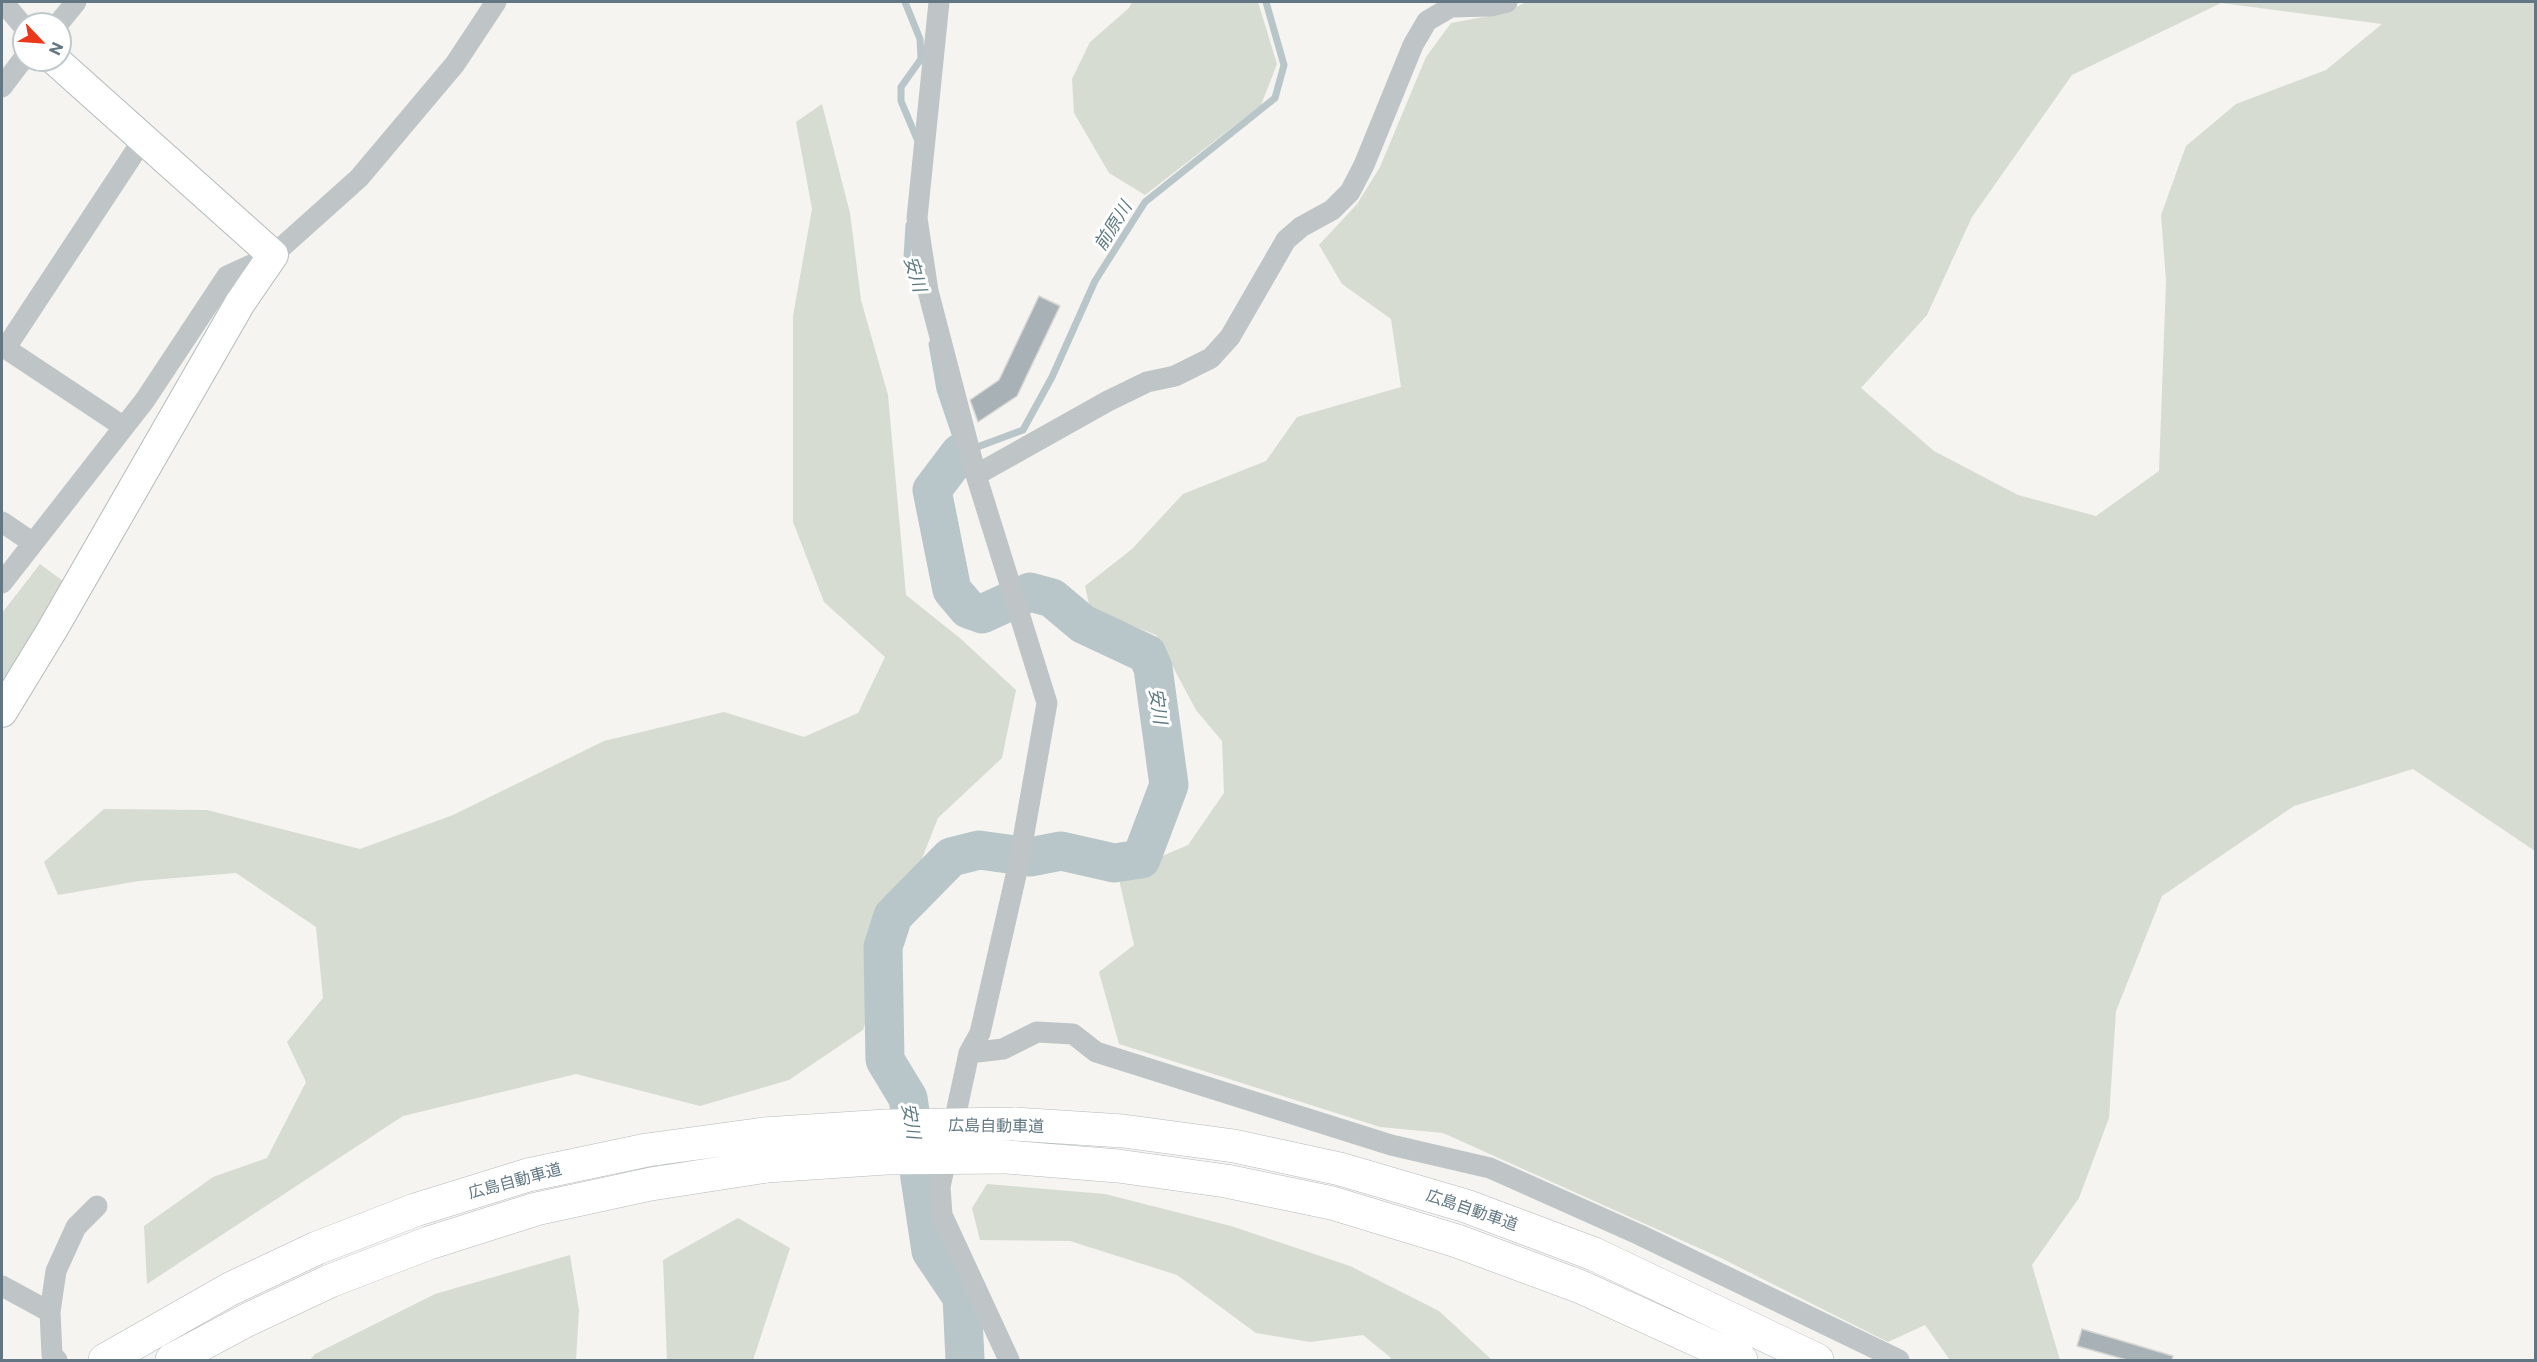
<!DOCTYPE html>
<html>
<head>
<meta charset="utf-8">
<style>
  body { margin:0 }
  #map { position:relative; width:2537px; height:1362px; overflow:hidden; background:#f5f4f0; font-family:Commissioner,sans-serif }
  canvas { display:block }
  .frame { position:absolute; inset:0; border:3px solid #627783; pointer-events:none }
  .north { position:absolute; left:12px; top:12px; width:60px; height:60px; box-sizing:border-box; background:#fff; border:2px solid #c0c9cd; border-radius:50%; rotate:115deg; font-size:16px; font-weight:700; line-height:24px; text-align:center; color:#627783 }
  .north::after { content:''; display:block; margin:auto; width:21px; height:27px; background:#eb381a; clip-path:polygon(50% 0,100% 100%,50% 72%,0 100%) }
</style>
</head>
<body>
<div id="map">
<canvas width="2537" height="1362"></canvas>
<div class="frame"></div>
<div class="north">N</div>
</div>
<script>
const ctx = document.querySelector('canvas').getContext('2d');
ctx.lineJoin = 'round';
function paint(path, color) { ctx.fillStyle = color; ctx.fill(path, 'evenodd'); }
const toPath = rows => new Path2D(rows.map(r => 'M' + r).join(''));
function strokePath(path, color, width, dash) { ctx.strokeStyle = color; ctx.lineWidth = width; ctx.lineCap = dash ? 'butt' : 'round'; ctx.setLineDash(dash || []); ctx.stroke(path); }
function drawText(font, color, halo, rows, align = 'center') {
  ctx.font = font + ' Commissioner,"Noto Sans JP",sans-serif'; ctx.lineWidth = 6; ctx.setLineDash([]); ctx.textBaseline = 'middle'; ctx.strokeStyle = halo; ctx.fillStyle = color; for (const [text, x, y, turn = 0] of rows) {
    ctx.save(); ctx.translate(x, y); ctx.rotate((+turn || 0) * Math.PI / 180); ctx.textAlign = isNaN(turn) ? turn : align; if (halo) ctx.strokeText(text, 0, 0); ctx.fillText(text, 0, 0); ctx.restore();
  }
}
const green = toPath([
  [1132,2,1258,2,1277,64,1261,105,1145,195,1109,173,1074,113,1072,79,1090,42,1129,8],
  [1526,2,2535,2,2535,851,2413,769,2294,806,2162,896,2116,1011,2109,1118,2079,1198,2032,1265,2060,1360,1950,1360,1925,1325,1888,1342,1721,1258,1443,1133,1380,1127,1119,1044,1099,972,1134,945,1118,875,1188,845,1224,793,1222,741,1196,710,1156,635,1090,609,1085,586,1132,549,1183,494,1266,461,1297,417,1401,387,1391,319,1342,284,1319,245,1357,204,1380,167,1426,57,1451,23,1505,13],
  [2221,3,2382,24,2326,70,2236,104,2186,146,2161,215,2166,281,2159,471,2096,516,2018,495,1934,451,1861,388,1927,315,1972,217,2072,75],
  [822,104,850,213,861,300,888,395,906,595,961,639,1016,690,1002,758,938,818,899,917,863,1030,789,1080,700,1106,576,1074,403,1116,147,1284,144,1226,213,1177,267,1158,306,1082,287,1042,323,998,316,927,236,873,139,881,58,895,44,862,104,809,207,810,360,849,453,815,604,741,724,712,804,737,858,713,885,657,824,602,793,522,793,316,812,209,796,122],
  [40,564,63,581,2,683,2,613],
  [987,1184,1105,1194,1231,1226,1350,1266,1439,1311,1492,1360,1391,1360,1390,1357,1363,1335,1310,1342,1256,1333,1177,1275,1070,1241,980,1240,972,1208],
  [738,1218,790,1248,753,1360,667,1360,663,1260],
  [570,1255,579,1310,576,1360,310,1360,315,1354,435,1294]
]);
const stream = toPath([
  [905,2,920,39,921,59,901,87,901,101,917,139],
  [909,225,907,257,918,287],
  [932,344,940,390,961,452],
  [980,446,1023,430,1052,377,1095,281,1145,202,1275,98,1284,65,1266,2]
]);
const river = toPath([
  [960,453,932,490,952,590,968,609,982,614,1030,592,1052,598,1083,624,1147,654,1153,668,1169,785,1141,859,1114,863,1061,851,1030,857,979,850,951,857,893,916,883,947,885,1060,908,1098,931,1251,962,1297,965,1360]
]);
const building = toPath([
  [1039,296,1060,306,1017,396,978,422,970,400,999,380,1039,296],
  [2082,1329,2173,1356,2172,1360,2127,1360,2077,1346,2082,1329]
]);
const street = toPath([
  [3,2,24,27],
  [939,2,917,218,928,291,976,475,1047,703,1019,862,980,1033,969,1053,940,1187,942,1215,1009,1360],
  [58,24,76,2],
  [2,87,24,58],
  [2,346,124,427],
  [5,349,144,138],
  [976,475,1108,401,1147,382,1175,376,1211,358,1230,337,1286,240,1301,227,1332,210,1350,192,1364,165,1413,45,1427,21,1451,7,1491,6,1507,2],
  [2,522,33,543],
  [2,583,145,400,227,276,273,255,359,178,455,64,496,2],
  [969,1053,1003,1049,1037,1032,1073,1034,1096,1052,1391,1145,1490,1168,1640,1235,1899,1360],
  [2,1286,50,1312],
  [57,1360,52,1355,50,1312,56,1271,76,1227,97,1206]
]);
const secondary = toPath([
  [2,712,52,630,240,303,273,255,55,60]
]);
const highway = toPath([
  [1014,1124,1123,1131,1234,1146,1340,1169,1466,1206,1594,1254,1817,1360],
  [1007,1157,1118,1166,1226,1181,1332,1203,1457,1241,1581,1287,1741,1360],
  [105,1360,230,1289,317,1248,415,1210,528,1175,647,1150,764,1134],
  [172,1360,247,1320,330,1281,429,1243,536,1209,651,1184,767,1166]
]);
const highwayBridge = toPath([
  [764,1134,886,1126,1014,1124],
  [767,1166,886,1158,1007,1157]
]);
const streetNames = [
  ["広島自動車道",996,1126,1],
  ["広島自動車道",515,1181,-15],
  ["広島自動車道",1472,1210,19]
];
const waterNames = [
  ["前原川",1113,226,-58],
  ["安川",915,274,73],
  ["安川",1158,706,82],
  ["安川",911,1121,80]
];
paint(green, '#d6dcd1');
strokePath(stream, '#b8c6c9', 7);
strokePath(river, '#b8c6c9', 39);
paint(building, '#a8b2b6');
strokePath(building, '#d6d6d3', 1.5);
strokePath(secondary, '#b4babe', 32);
strokePath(highway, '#b4b9bb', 34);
strokePath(street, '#bfc5c7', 21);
strokePath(secondary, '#fff', 30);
strokePath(highway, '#fff', 33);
strokePath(highwayBridge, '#b4b9bb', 34, []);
strokePath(highwayBridge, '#fff', 33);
drawText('16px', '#627783', '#fff', streetNames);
drawText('italic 18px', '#5e7a80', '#fff', waterNames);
</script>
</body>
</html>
